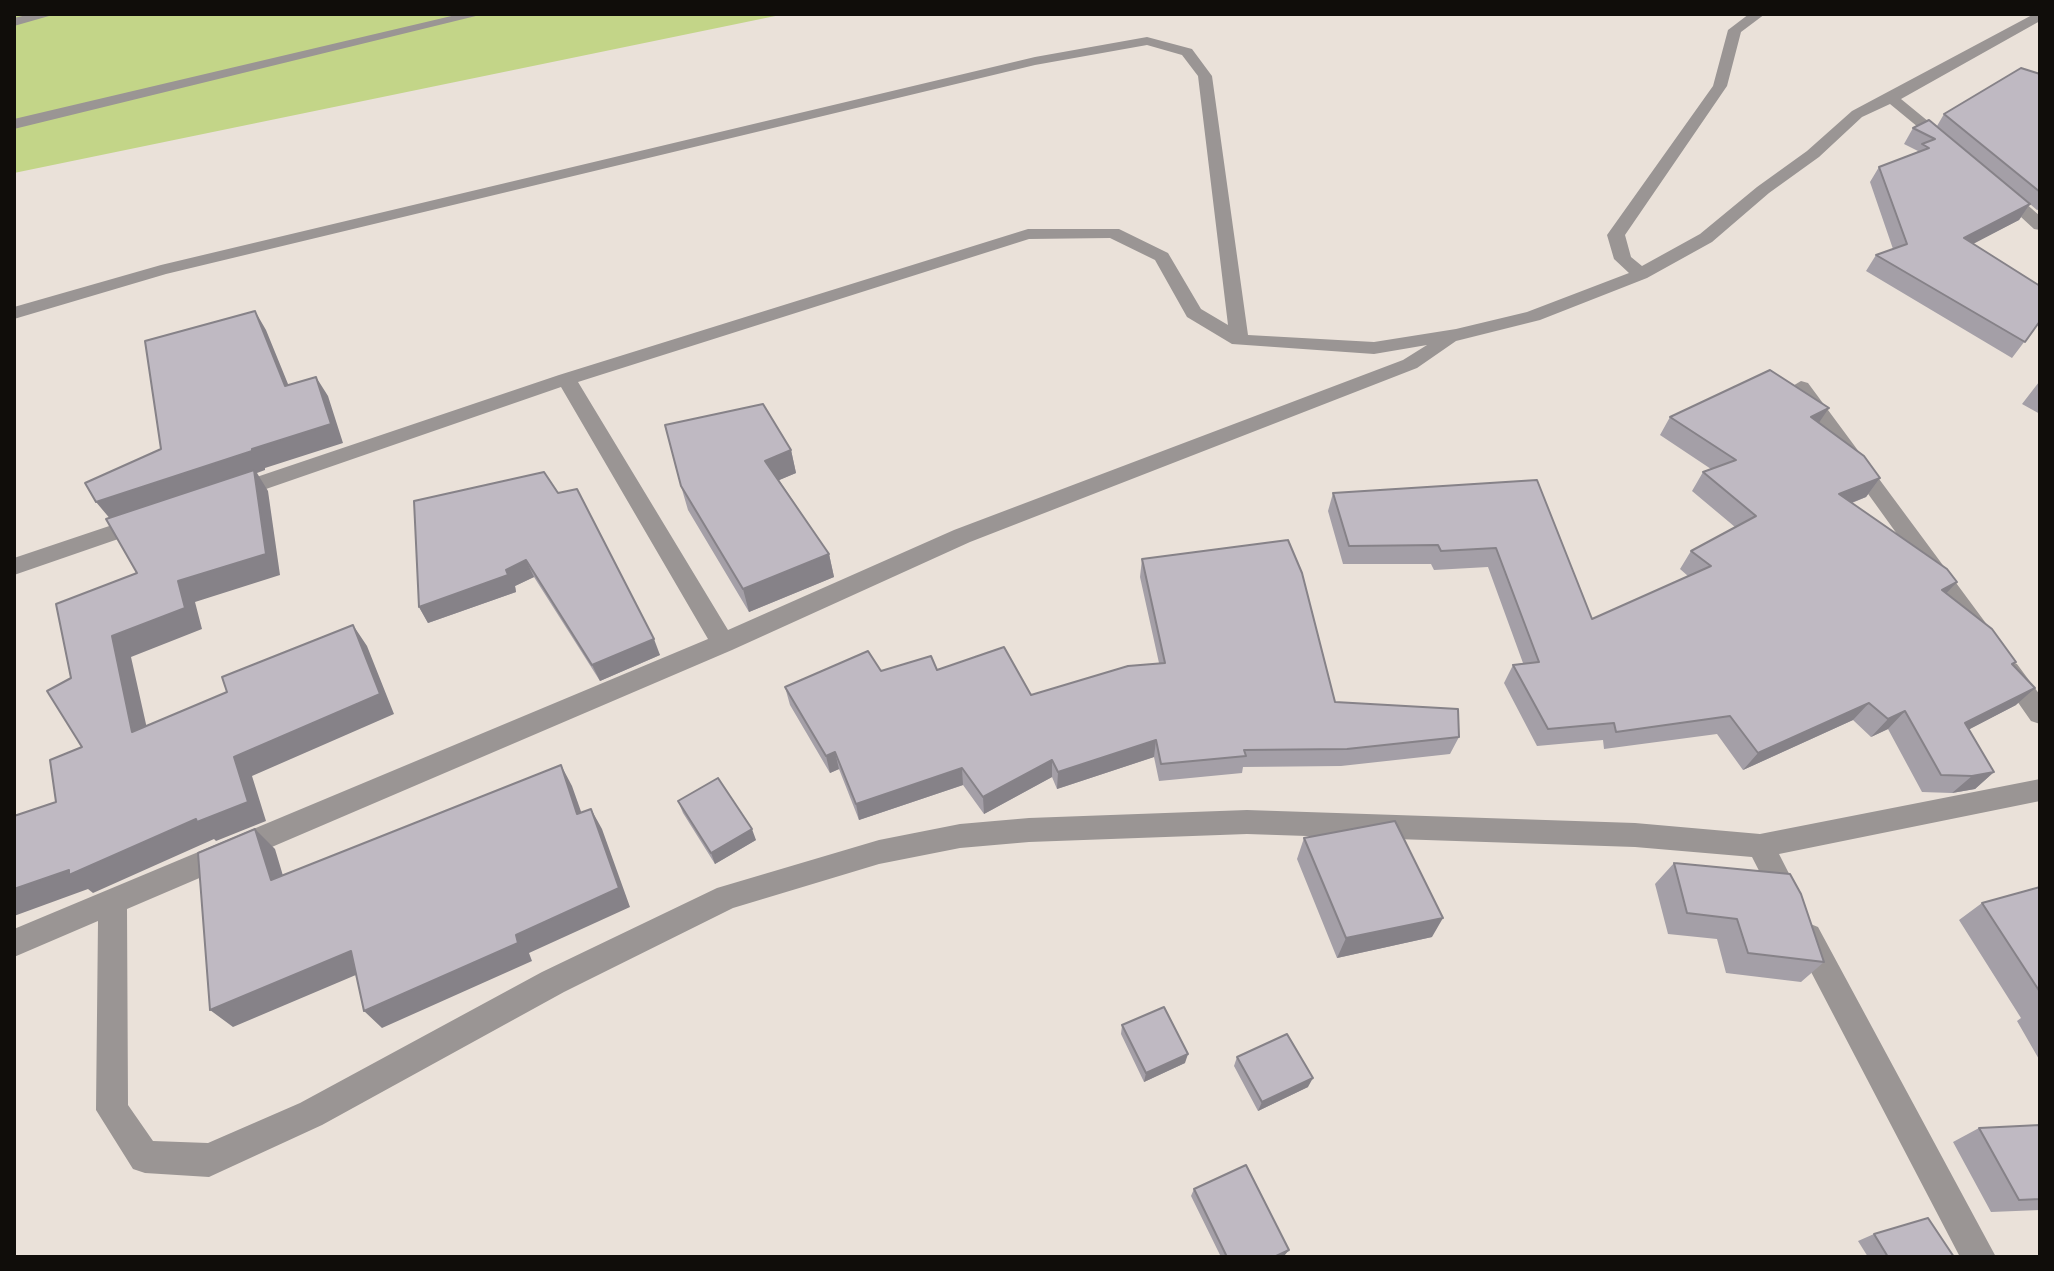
<!DOCTYPE html>
<html>
<head>
<meta charset="utf-8">
<style>
  body { margin:0 }
  #map { position:relative; width:2054px; height:1271px; overflow:hidden; background:#eae1d9; font-family:Poppins,sans-serif }
  canvas { display:block }
  .frame { position:absolute; inset:0; border:16px solid #100d0a; pointer-events:none }
</style>
</head>
<body>
<div id="map">
<canvas width="2054" height="1271"></canvas>
<div class="frame"></div>
</div>
<script>
const ctx = document.querySelector('canvas').getContext('2d');
ctx.lineJoin = 'round';
function paint(path, color) { ctx.fillStyle = color; ctx.fill(path, 'evenodd'); }
const toPath = rows => new Path2D(rows.map(r => 'M' + r).join(''));
function strokePath(path, color, width, dash) { ctx.strokeStyle = color; ctx.lineWidth = width; ctx.lineCap = dash ? 'butt' : 'round'; ctx.setLineDash(dash || []); ctx.stroke(path); }
const green = toPath([
  [14,14,785,14,14,173]
]);
const minor = toPath([
  [31,14,56,14,14,26,14,18,31,14],
  [460,14,484,14,14,129,14,119,460,14],
  [1749,14,1765,14,1741,32,1727,86,1625,235,1631,257,1642,266,1700,234,1757,187,1807,151,1852,111,2034,14,2040,14,2040,21,1901,99,1951,140,1951,146,1941,146,1890,104,1862,117,1819,157,1769,193,1712,242,1647,278,1540,320,1456,341,1417,368,970,542,732,650,127,909,128,1105,153,1141,208,1143,300,1103,542,972,717,888,879,840,960,824,1029,818,1247,810,1635,823,1760,834,2040,779,2040,801,1779,854,1803,901,1799,910,1789,914,1779,910,1752,857,1635,847,1247,834,1029,842,960,848,879,864,733,908,564,992,322,1125,209,1177,145,1173,133,1169,96,1110,98,921,14,957,14,929,708,639,561,387,240,498,224,498,221,493,224,488,559,375,1028,229,1119,229,1168,253,1201,309,1228,325,1198,76,1182,55,1147,45,1035,65,166,274,14,319,14,307,161,265,1035,57,1147,37,1192,49,1212,76,1248,335,1374,342,1456,329,1527,312,1629,273,1614,259,1607,235,1713,86,1728,30,1749,14],
  [1110,238,1155,260,1187,317,1232,344,1374,354,1427,345,1403,360,954,530,728,630,578,382,1029,239,1110,238],
  [2001,185,2007,187,2040,216,2040,230,2034,229,1995,193,1995,187,2001,185],
  [1801,381,1808,383,1985,622,1989,628,1985,634,1977,637,1969,634,1794,391,1791,387,1801,381],
  [145,514,153,517,156,522,153,527,14,575,14,558,145,514],
  [2008,661,2017,664,2040,695,2040,724,2031,721,1996,671,1999,664,2008,661],
  [1808,923,1818,927,1996,1257,1960,1257,1798,947,1793,937,1798,927,1808,923]
]);
const wall = toPath([
  [2040,74,2040,209,2037,210,1937,126,1944,114],
  [1929,120,2030,204,2019,220,1973,243,2040,321,2012,358,1866,271,1876,255,1893,249,1870,182,1879,167,1917,152,1918,151,1904,144,1913,128],
  [2039,382,2040,382,2040,414,2022,404],
  [1670,417,1819,422,1880,478,1866,497,1852,503,1957,582,1946,593,2013,665,2016,705,1969,729,1994,772,1975,789,1952,793,1922,792,1888,729,1871,737,1853,720,1743,770,1717,734,1604,749,1603,740,1537,746,1504,683,1513,665,1523,663,1488,567,1434,570,1431,564,1343,564,1328,511,1333,493,1537,480,1592,619,1688,576,1680,569,1691,551,1735,527,1692,491,1703,472,1711,469,1660,435],
  [791,450,796,473,779,480,829,554,834,577,749,612,688,510,681,486],
  [544,472,660,655,600,681,534,577,515,586,516,592,428,623,419,607],
  [1142,559,1335,702,1459,737,1450,754,1341,766,1243,767,1242,773,1159,781,1154,757,1057,789,1052,777,984,814,963,785,859,820,839,769,830,773,790,705,785,687,881,671,1031,695,1159,663,1140,577],
  [678,801,756,840,715,864,683,813],
  [1304,838,1432,937,1337,958,1297,859],
  [1674,863,1824,962,1801,982,1726,973,1717,939,1668,934,1655,884],
  [2040,887,2040,1061,2017,1021,2021,1018,1959,920,1982,903],
  [1122,1025,1185,1063,1144,1082,1121,1034],
  [1237,1057,1308,1087,1258,1111,1234,1066],
  [2040,1125,2040,1210,1991,1212,1953,1142,1979,1128],
  [1194,1189,1289,1250,1283,1257,1221,1257,1191,1196],
  [1874,1234,1954,1257,1868,1257,1858,1241]
]);
const shadedWall = toPath([
  [2030,204,2019,220,1954,254,1964,238],
  [255,311,266,330,297,406,285,386],
  [316,377,328,396,343,443,265,468,265,470,257,473,268,491,280,575,195,602,202,629,131,657,152,751,132,732,112,636,185,608,96,502,252,449],
  [1829,408,1816,427,1811,417],
  [791,450,796,473,770,484,765,461],
  [1880,478,1866,497,1825,513,1839,494],
  [829,554,834,577,749,612,743,589],
  [526,560,534,577,515,586,516,592,428,623,419,607],
  [1957,582,1940,600,1942,590],
  [353,625,367,646,394,714,252,776,266,821,216,841,214,839,93,893,88,889,14,916,14,889,234,757],
  [654,639,660,655,600,681,592,665],
  [2035,688,2016,705,1947,741,1965,723],
  [1869,703,1853,720,1743,770,1758,753],
  [1905,711,1888,729,1871,737,1888,719],
  [1156,740,1154,757,1057,789,1058,772],
  [835,752,839,769,830,773,826,756],
  [1052,760,1052,777,984,814,983,797],
  [561,765,572,786,589,834,577,814],
  [962,768,963,785,859,820,856,804],
  [1994,772,1975,789,1952,793,1972,776],
  [591,809,602,829,630,907,529,953,532,961,382,1028,364,1011,516,935],
  [255,829,275,849,290,899,271,880],
  [752,829,756,840,715,864,711,853],
  [1443,918,1432,937,1337,958,1346,938],
  [351,951,370,969,233,1027,210,1010],
  [1188,1054,1185,1063,1144,1082,1146,1073],
  [1313,1078,1308,1087,1258,1111,1262,1102],
  [1289,1250,1283,1257,1274,1257]
]);
const building = toPath([
  [2021,68,2040,74,2040,192,1944,114,2021,68],
  [1929,120,2030,204,1964,238,2040,286,2040,321,2025,342,1876,255,1907,244,1879,167,1929,148,1922,144,1935,139,1913,128,1929,120],
  [255,311,285,386,316,377,331,424,252,449,252,451,96,502,85,483,161,449,145,341,255,311],
  [1770,370,1829,408,1811,417,1864,456,1880,478,1839,494,1947,569,1957,582,1942,590,1992,629,2016,662,2012,664,2035,688,1965,723,1994,772,1972,776,1941,775,1905,711,1888,719,1869,703,1758,753,1730,716,1616,732,1614,723,1548,729,1513,665,1539,662,1496,548,1441,551,1438,545,1349,546,1333,493,1537,480,1592,619,1711,566,1691,551,1756,516,1703,472,1736,460,1670,417,1770,370],
  [763,404,791,450,765,461,829,554,743,589,681,486,665,425,763,404],
  [254,470,266,554,178,581,185,608,112,636,132,732,227,692,222,677,353,625,380,694,234,757,248,802,197,822,196,819,69,875,69,870,14,889,14,816,56,802,50,760,82,747,47,691,71,678,56,604,137,573,106,519,254,470],
  [544,472,558,493,577,489,654,639,592,665,526,560,506,570,508,575,419,607,414,501,544,472],
  [1288,540,1302,573,1335,702,1458,709,1459,737,1347,749,1244,750,1246,756,1161,764,1156,740,1058,772,1052,760,983,797,962,768,856,804,835,752,826,756,785,687,868,651,881,671,931,656,937,670,1004,647,1031,695,1128,666,1165,663,1142,559,1288,540],
  [561,765,577,814,591,809,619,888,516,935,518,943,364,1011,351,951,210,1010,198,853,255,829,271,880,561,765],
  [718,778,752,829,711,853,678,801,718,778],
  [1395,821,1443,918,1346,938,1304,838,1395,821],
  [1674,863,1790,874,1801,894,1824,962,1748,953,1737,919,1687,913,1674,863],
  [2040,887,2040,992,1982,903,2040,887],
  [1164,1007,1188,1054,1146,1073,1122,1025,1164,1007],
  [1287,1034,1313,1078,1262,1102,1237,1057,1287,1034],
  [2040,1125,2040,1199,2019,1200,1979,1128,2040,1125],
  [1246,1165,1289,1250,1274,1257,1227,1257,1194,1189,1246,1165],
  [1928,1218,1954,1257,1888,1257,1874,1234,1928,1218]
]);
paint(green, '#c3d588');
paint(minor, '#9a9594');
paint(wall, '#a49fa7');
paint(shadedWall, '#868288');
paint(building, '#bfb9c2');
strokePath(building, '#868288', 2);
</script>
</body>
</html>
